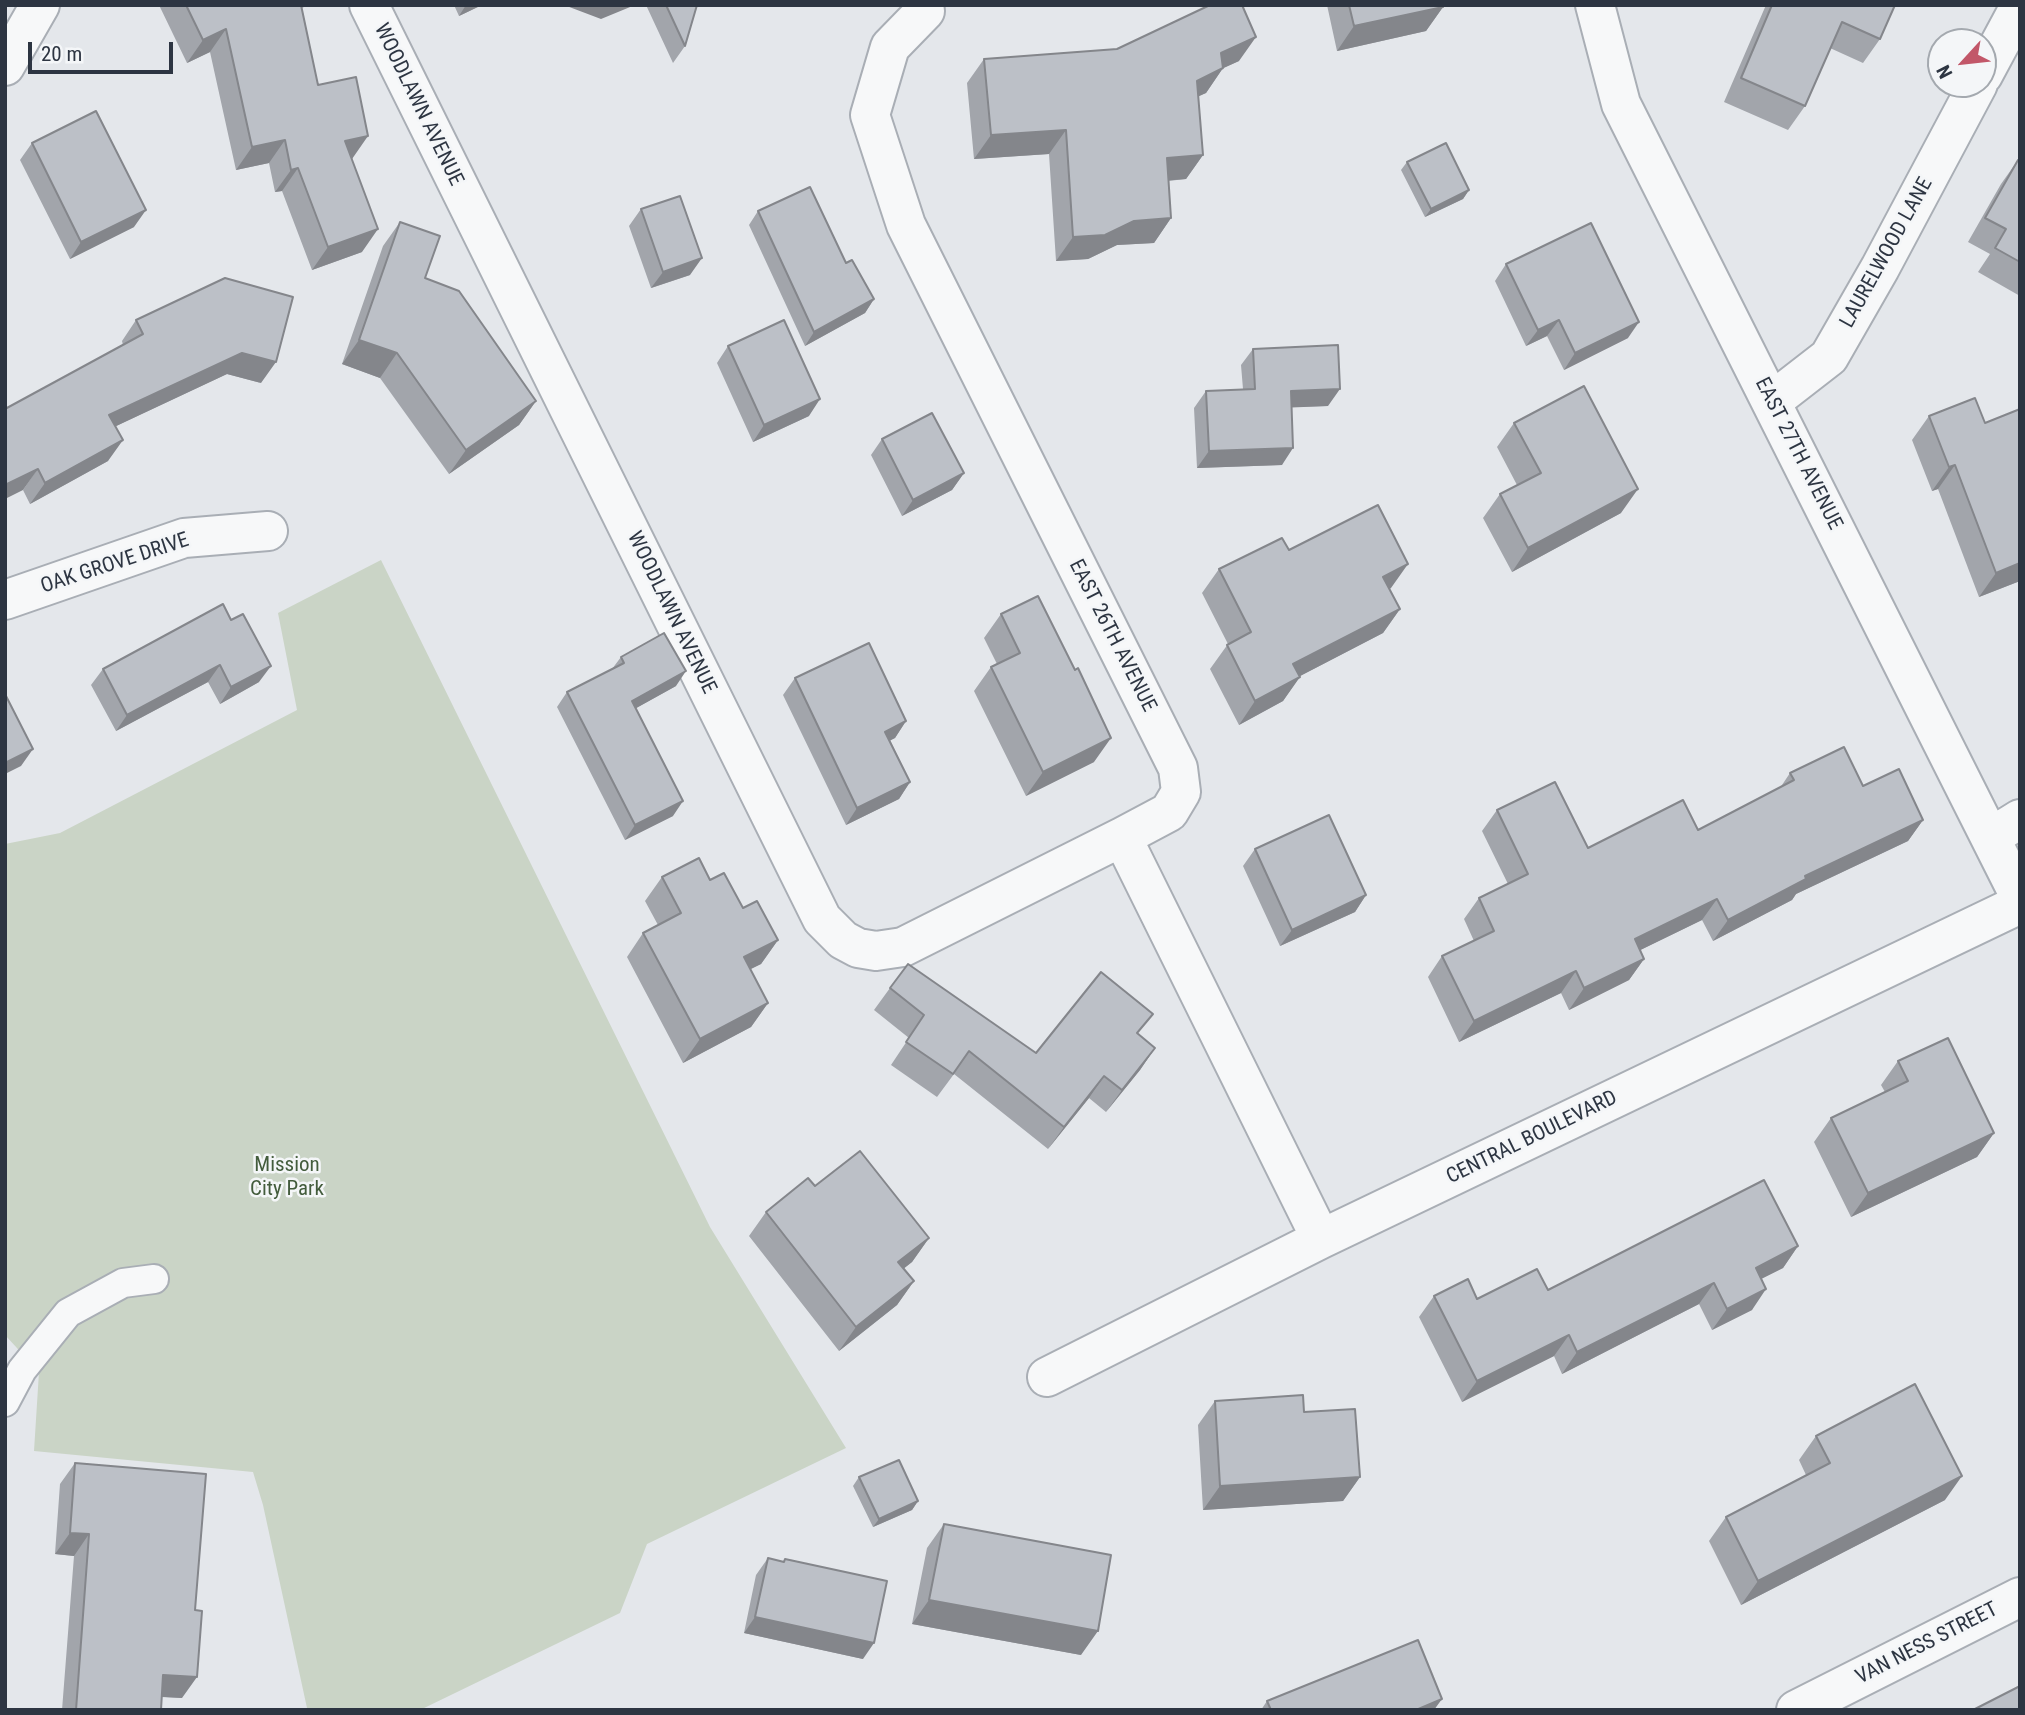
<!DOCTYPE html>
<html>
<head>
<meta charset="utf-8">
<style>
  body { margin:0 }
  #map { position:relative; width:2025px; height:1715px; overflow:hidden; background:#e4e7eb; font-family:"Roboto Condensed",sans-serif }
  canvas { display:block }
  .frame { position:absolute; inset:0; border:7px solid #2d3542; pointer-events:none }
  .north { position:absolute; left:1927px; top:28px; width:70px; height:70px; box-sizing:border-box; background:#f4f6f8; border:2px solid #a4a9af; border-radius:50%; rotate:243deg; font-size:19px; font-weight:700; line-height:28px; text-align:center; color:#2d3542 }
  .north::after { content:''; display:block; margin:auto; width:24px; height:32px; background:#c25769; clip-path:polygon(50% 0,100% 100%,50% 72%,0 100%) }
  .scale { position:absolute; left:28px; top:42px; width:145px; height:32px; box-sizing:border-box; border:4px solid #2d3542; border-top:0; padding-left:9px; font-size:21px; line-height:24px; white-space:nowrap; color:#2d3542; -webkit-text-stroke:5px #f4f6f8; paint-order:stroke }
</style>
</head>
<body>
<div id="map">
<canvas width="2025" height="1715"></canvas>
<div class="frame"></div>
<div class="north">N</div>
<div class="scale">20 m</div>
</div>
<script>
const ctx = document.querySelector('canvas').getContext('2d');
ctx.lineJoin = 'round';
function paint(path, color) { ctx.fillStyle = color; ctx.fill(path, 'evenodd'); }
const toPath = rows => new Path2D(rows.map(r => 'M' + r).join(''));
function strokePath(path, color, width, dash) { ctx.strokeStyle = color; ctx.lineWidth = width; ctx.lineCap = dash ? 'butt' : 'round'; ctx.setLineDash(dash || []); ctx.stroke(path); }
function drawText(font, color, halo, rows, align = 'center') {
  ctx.font = font + ' "Roboto Condensed",sans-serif'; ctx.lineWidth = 5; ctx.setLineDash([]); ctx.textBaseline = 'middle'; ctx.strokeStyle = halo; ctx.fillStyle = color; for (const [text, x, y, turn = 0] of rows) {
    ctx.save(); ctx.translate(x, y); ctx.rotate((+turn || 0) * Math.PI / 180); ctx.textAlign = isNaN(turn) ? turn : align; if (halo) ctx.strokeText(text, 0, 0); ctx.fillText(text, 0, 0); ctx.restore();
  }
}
const green = toPath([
  [381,560,710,1227,846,1448,647,1544,620,1613,420,1710,311,1710,307,1708,263,1505,253,1472,34,1451,39,1372,5,1335,5,844,60,833,297,710,278,613]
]);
const lane = toPath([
  [5,1402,22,1370,68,1313,123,1283,154,1279]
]);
const street = toPath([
  [369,5,822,919,843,940,858,948,876,951,903,947,1122,837],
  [1595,5,1621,104,2020,897],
  [925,11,890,47,870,115,906,225,1178,768,1181,792,1169,812,1122,837,1321,1239],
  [5,66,40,5],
  [1983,75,2020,6],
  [1771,402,1829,357,1880,268,1978,84],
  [5,600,184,538,268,531],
  [1991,837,2020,819],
  [1047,1377,1321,1239,2020,904],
  [1796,1710,2020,1597]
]);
const wall = toPath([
  [159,5,308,5,302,8,318,85,352,159,362,252,312,270,282,191,275,192,269,163,236,170,210,52,187,63],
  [454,5,482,5,459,16],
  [646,5,697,5,685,46,673,63],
  [1327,5,1443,5,1443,7,1426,31,1337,51],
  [1766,5,1895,5,1880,39,1863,63,1830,48,1805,106,1788,130,1724,102],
  [984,59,1239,61,1223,68,1206,93,1198,96,1203,155,1186,179,1168,181,1171,218,1154,243,1117,245,1088,259,1056,261,1049,154,974,159,967,83],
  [32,143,134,227,70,259,20,160],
  [2018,160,2020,161,2020,296,1978,272,1990,254,1968,242,2001,184],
  [1407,162,1469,190,1463,199,1425,217,1401,170],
  [641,209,690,275,651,288,629,226],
  [758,211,846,263,874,299,865,313,805,346,749,225],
  [400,222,425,278,536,401,519,425,449,474,380,378,342,364,383,246],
  [1506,264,1628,338,1564,370,1547,336,1526,346,1495,281],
  [136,320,261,383,227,374,116,426,108,461,30,504,23,490,123,345,122,341],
  [728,346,809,416,753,442,717,363],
  [1253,349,1328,406,1292,407,1282,465,1197,468,1194,408,1206,391,1243,389,1241,365],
  [2020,409,2020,581,1979,597,1938,489,1932,491,1912,440,1929,416,1985,423],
  [1514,423,1621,513,1512,572,1483,518,1500,494,1517,485,1497,447],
  [882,439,964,473,952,490,902,516,871,455],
  [1289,550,1391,588,1389,589,1400,609,1383,633,1300,676,1283,701,1239,725,1210,669,1228,644,1202,593,1219,569],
  [223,604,259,682,220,704,208,682,116,731,91,685,103,669],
  [1001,614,1094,762,1026,796,974,691,991,667,997,664,984,638],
  [621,657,676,686,636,708,673,816,625,840,557,707,567,692,612,669],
  [795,678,906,721,895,738,890,740,910,782,899,799,846,825,783,695],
  [1790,773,1863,786,1923,820,1908,841,1796,894,1792,900,1713,941,1702,920,1640,950,1644,959,1629,980,1569,1010,1561,993,1459,1042,1428,977,1442,956,1474,941,1464,919,1479,898,1508,884,1482,831,1497,810,1588,848,1698,830,1780,788],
  [1255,849,1366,895,1355,912,1280,946,1243,866],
  [662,877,710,880,778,940,761,964,750,969,768,1003,751,1027,683,1063,627,957,643,933,658,925,645,901],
  [890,988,1036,1053,1138,1035,1155,1048,1140,1070,1106,1112,1089,1098,1048,1149,954,1074,937,1097,891,1065,909,1038,874,1010],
  [1898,1061,1994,1133,1977,1157,1851,1217,1814,1142,1831,1118,1885,1092,1881,1085],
  [815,1186,929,1238,912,1262,904,1268,914,1281,897,1305,839,1351,749,1236,766,1212],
  [1798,1246,1783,1268,1761,1279,1752,1310,1712,1330,1699,1304,1562,1374,1554,1356,1462,1402,1419,1317,1434,1296,1477,1299,1548,1290],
  [1215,1401,1304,1412,1360,1477,1343,1501,1203,1510,1198,1425],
  [1816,1436,1945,1500,1741,1605,1709,1541,1726,1517,1806,1475,1799,1460],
  [75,1463,182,1698,161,1697,161,1710,62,1710,74,1556,55,1554,60,1484],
  [859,1477,918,1501,912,1510,873,1527,853,1486],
  [944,1524,1081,1655,912,1624,927,1548],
  [768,1558,783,1562,785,1559,863,1659,744,1633,756,1575],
  [1267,1701,1434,1710,1261,1710]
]);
const shadedWall = toPath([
  [466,5,482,5,459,16],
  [564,5,635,5,601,19],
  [1443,7,1426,31,1337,51,1354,26],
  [226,29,210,52,187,63,203,40],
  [1256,37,1239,61,1204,77,1221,53],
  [1223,68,1206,93,1180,105,1197,81],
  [1066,130,1049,154,974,159,991,135],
  [368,136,352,159,345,141],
  [285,140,269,163,236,170,252,147],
  [1203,155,1186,179,1150,182,1167,158],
  [298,168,282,191,275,192,291,170],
  [1469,190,1463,199,1425,217,1431,209],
  [146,210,134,227,70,259,81,242],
  [1171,218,1154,243,1117,245,1088,259,1056,261,1073,237,1134,221],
  [378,229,362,252,312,270,328,247],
  [702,258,690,275,651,288,663,272],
  [874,299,865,313,805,346,814,332],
  [1559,320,1547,336,1526,346,1538,330],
  [1639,322,1628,338,1564,370,1575,353],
  [359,340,397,353,380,378,342,364],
  [242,353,276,362,261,383,227,374,95,436,109,415],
  [1340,389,1328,406,1279,408,1291,391],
  [820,399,809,416,753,442,764,425],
  [536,401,519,425,449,474,466,450],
  [123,440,108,461,30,504,45,483],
  [1293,448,1282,465,1197,468,1209,451],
  [1955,465,1938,489,1932,491,1949,467],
  [38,469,23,490,5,499,5,485],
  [964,473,952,490,902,516,913,500],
  [1638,489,1621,513,1512,572,1528,548],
  [2020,563,2020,581,1979,597,1996,573],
  [1408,564,1391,588,1366,601,1383,577],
  [1400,609,1383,633,1277,688,1293,664],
  [220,665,208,682,116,731,127,715],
  [271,666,259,682,220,704,231,687],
  [686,671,676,686,622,716,632,701],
  [1300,677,1283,701,1239,725,1255,701],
  [906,721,895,738,874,749,885,732],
  [1111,738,1094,762,1026,796,1043,772],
  [33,749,21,766,5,774,5,763],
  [910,782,899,799,846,825,857,808],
  [683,801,673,816,625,840,635,825],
  [1923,820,1908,841,1796,894,1792,900,1713,941,1728,920,1805,876],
  [1366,895,1355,912,1280,946,1292,930],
  [1717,899,1702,920,1620,960,1635,939],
  [778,940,761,964,727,981,744,957],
  [1644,959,1629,980,1569,1010,1584,988],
  [1576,971,1561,993,1459,1042,1474,1021],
  [768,1003,751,1027,683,1063,700,1039],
  [1155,1048,1140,1070,1106,1112,1122,1090],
  [1104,1076,1089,1098,1048,1149,1064,1127],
  [1994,1133,1977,1157,1851,1217,1868,1193],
  [929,1238,912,1262,882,1286,898,1262],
  [1798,1246,1783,1268,1741,1289,1756,1268],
  [914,1281,897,1305,839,1351,856,1327],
  [1714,1283,1699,1304,1562,1374,1577,1352],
  [1766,1289,1752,1310,1712,1330,1727,1309],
  [1569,1335,1554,1356,1462,1402,1477,1381],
  [1962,1476,1945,1500,1741,1605,1758,1581],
  [1360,1477,1343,1501,1203,1510,1220,1486],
  [918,1501,912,1510,873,1527,879,1519],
  [70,1533,89,1534,74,1556,55,1554],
  [929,1600,1098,1631,1081,1655,912,1624],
  [755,1617,874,1643,863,1659,744,1633],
  [163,1675,197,1677,182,1698,148,1696],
  [1442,1699,1434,1710,1416,1710]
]);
const building = toPath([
  [186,5,301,5,318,85,356,77,368,136,345,141,378,229,328,247,298,168,291,170,285,140,252,147,226,29,203,40,186,5],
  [666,5,697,5,685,46,666,5],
  [1210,5,1242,5,1256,37,1221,53,1223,68,1197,81,1203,155,1167,158,1171,218,1134,221,1105,235,1073,237,1066,130,991,135,984,59,1117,49,1210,5],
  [1349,5,1443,5,1443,7,1354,26,1349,5],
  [1772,5,1895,5,1880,39,1842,22,1805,106,1741,78,1772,5],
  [96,111,146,210,81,242,32,143,96,111],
  [1446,143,1469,190,1431,209,1407,162,1446,143],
  [2018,160,2020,161,2020,262,1995,248,2006,229,1985,218,2018,160],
  [810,187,846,263,852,260,874,299,814,332,758,211,810,187],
  [680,196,702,258,663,272,641,209,680,196],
  [400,222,440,236,425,278,459,291,536,401,466,450,397,353,359,340,400,222],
  [1591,223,1639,322,1575,353,1559,320,1538,330,1506,264,1591,223],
  [225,278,293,297,276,362,242,353,109,415,123,440,45,483,38,469,5,485,5,409,143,334,136,320,225,278],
  [784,320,820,399,764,425,728,346,784,320],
  [1338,345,1340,389,1291,391,1293,448,1209,451,1206,391,1255,389,1253,349,1338,345],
  [1584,386,1638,489,1528,548,1500,494,1541,473,1514,423,1584,386],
  [1975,398,1985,423,2020,409,2020,563,1996,573,1955,465,1949,467,1929,416,1975,398],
  [932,413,964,473,913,500,882,439,932,413],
  [1378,505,1408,564,1383,577,1400,609,1293,664,1300,677,1255,701,1227,645,1251,632,1219,569,1282,538,1289,550,1378,505],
  [1038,596,1075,670,1078,668,1111,738,1043,772,991,667,1020,653,1001,614,1038,596],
  [223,604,231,620,243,614,271,666,231,687,220,665,127,715,103,669,223,604],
  [664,633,686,671,632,701,683,801,635,825,567,692,624,663,621,657,664,633],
  [869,643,906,721,885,732,910,782,857,808,795,678,869,643],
  [5,694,33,749,5,763,5,694],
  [1844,747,1863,786,1899,769,1923,820,1805,876,1806,879,1728,920,1717,899,1635,939,1644,959,1584,988,1576,971,1474,1021,1442,956,1494,931,1479,898,1528,874,1497,810,1555,782,1588,848,1683,800,1698,830,1794,780,1790,773,1844,747],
  [1329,815,1366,895,1292,930,1255,849,1329,815],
  [699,858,710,880,724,873,743,908,757,901,778,940,744,957,768,1003,700,1039,643,933,681,913,662,877,699,858],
  [908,964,1036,1053,1101,972,1153,1014,1137,1033,1155,1048,1122,1090,1104,1076,1064,1127,969,1051,953,1074,906,1042,924,1015,890,988,908,964],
  [1948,1038,1994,1133,1868,1193,1831,1118,1908,1081,1898,1061,1948,1038],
  [860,1151,929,1238,898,1262,914,1281,856,1327,766,1212,808,1178,815,1186,860,1151],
  [1764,1180,1798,1246,1756,1268,1766,1289,1727,1309,1714,1283,1577,1352,1569,1335,1477,1381,1434,1296,1468,1279,1477,1299,1537,1269,1548,1290,1764,1180],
  [1915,1384,1962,1476,1758,1581,1726,1517,1830,1463,1816,1436,1915,1384],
  [1303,1395,1304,1412,1355,1409,1360,1477,1220,1486,1215,1401,1303,1395],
  [899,1460,918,1501,879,1519,859,1477,899,1460],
  [75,1463,206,1474,195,1610,202,1611,197,1677,163,1675,161,1710,76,1710,89,1534,70,1533,75,1463],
  [944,1524,1111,1555,1098,1631,929,1600,944,1524],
  [768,1558,784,1562,785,1559,887,1581,874,1643,755,1617,768,1558],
  [1418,1640,1442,1699,1416,1710,1271,1710,1267,1701,1418,1640],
  [2020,1686,2020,1710,1973,1710,2020,1686]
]);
const streetNames = [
  ["WOODLAWN AVENUE",418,105,64],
  ["LAURELWOOD LANE",1887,253,-61],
  ["EAST 27TH AVENUE",1798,454,63],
  ["OAK GROVE DRIVE",115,564,-18],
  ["WOODLAWN AVENUE",671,613,64],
  ["EAST 26TH AVENUE",1112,636,63],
  ["CENTRAL BOULEVARD",1532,1138,-26],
  ["VAN NESS STREET",1927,1644,-27]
];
const parkNames = [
  ["Mission",287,1166],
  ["City Park",287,1190]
];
paint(green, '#cad4c6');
strokePath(lane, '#a9aeb5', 32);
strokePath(street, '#a9aeb5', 42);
strokePath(lane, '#f7f8f9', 28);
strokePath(street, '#f7f8f9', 38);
paint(wall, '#a2a5ab');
paint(shadedWall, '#84868b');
paint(building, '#bcc0c7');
strokePath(building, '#84868b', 2);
drawText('21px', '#2d3542', '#f4f6f8', streetNames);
drawText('21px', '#435c3c', '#f4f6f8', parkNames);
</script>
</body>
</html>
